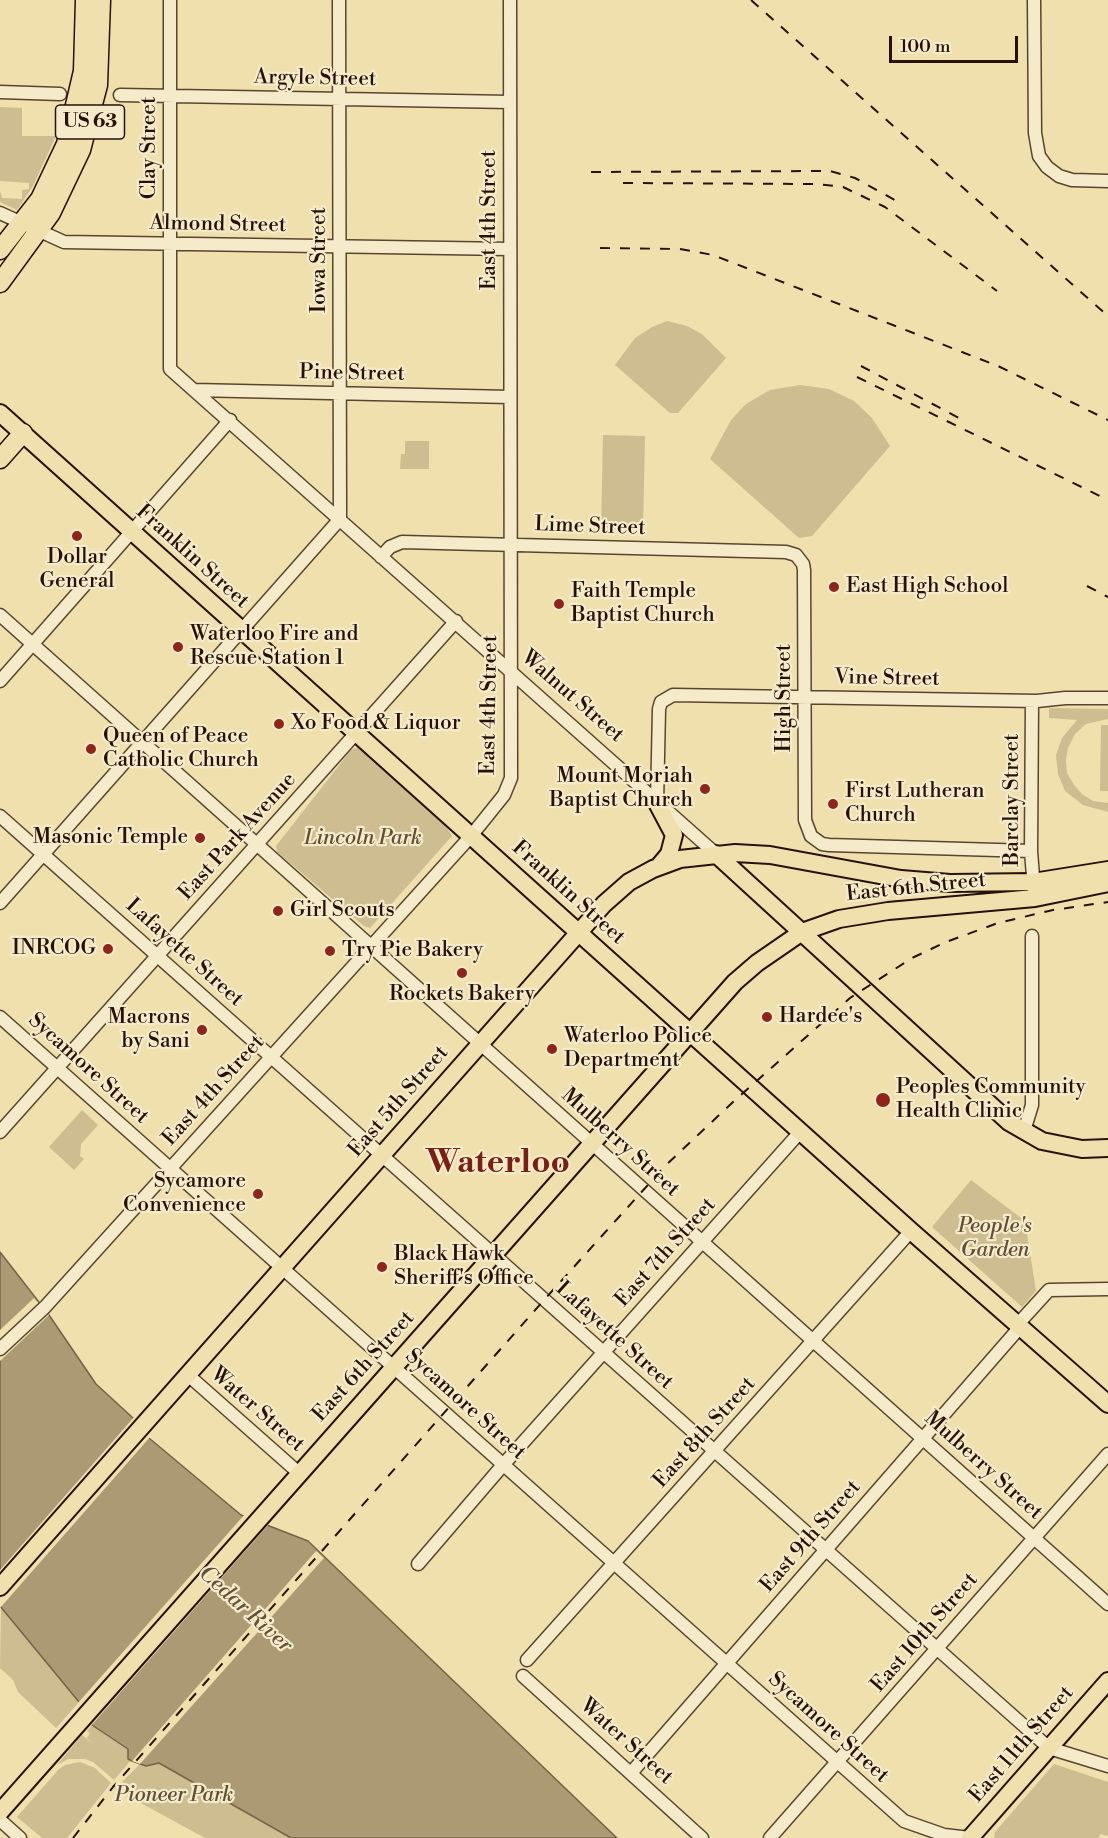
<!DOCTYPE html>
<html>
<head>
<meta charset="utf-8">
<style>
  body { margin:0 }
  #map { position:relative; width:1108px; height:1838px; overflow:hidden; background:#efe0ae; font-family:"Libre Bodoni",serif }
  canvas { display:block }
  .scale { position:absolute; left:889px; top:36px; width:129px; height:27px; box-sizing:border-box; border:3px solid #261104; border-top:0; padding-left:8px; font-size:18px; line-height:21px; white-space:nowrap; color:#261104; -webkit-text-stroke:4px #f5ebca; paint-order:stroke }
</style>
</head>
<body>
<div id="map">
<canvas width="1108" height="1838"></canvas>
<div class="scale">100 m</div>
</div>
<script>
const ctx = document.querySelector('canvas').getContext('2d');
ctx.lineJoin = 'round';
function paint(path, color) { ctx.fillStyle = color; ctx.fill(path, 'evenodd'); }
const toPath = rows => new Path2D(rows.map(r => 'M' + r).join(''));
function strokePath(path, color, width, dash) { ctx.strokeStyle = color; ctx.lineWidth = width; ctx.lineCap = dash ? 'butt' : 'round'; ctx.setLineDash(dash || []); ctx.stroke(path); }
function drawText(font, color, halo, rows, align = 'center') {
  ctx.font = font + ' "Libre Bodoni",serif'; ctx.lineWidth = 4.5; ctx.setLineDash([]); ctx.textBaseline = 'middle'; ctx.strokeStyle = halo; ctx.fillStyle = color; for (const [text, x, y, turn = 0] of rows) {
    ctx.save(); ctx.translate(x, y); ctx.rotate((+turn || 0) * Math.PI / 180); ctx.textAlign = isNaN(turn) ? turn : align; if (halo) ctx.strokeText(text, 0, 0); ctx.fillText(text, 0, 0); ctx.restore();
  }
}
const green = toPath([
  [0,107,22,108,22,136,56,136,33,186,17,210,0,202,0,191,2,198,22,199,22,190,29,189,29,183,0,181],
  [667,321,687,326,702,334,726,358,678,413,670,413,615,365,635,338,652,327],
  [800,385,829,389,854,401,872,418,890,446,812,536,799,538,710,459,731,420,746,404,770,390],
  [603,435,645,436,643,530,601,529],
  [405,441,429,441,429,469,400,469,401,454,405,454],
  [1049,708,1108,709,1108,719,1086,724,1075,734,1068,748,1066,760,1067,773,1074,785,1082,794,1093,801,1108,803,1108,812,1083,805,1065,791,1058,774,1056,755,1062,738,1077,720,1049,718],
  [1101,725,1108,725,1108,791,1100,791],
  [358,747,446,826,452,836,370,928,364,926,277,852,276,846,351,750],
  [82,1110,98,1125,81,1144,80,1156,84,1159,74,1170,49,1147],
  [971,1180,1025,1221,1036,1291,1022,1307,932,1227],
  [1,1607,79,1702,56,1728,18,1692,13,1680,0,1668],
  [92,1725,128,1749,131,1760,114,1780,93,1762,85,1759,68,1759,57,1765,82,1735,93,1744,87,1738,90,1733,87,1731],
  [80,1762,95,1768,111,1783,67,1838,42,1838,17,1817,59,1769,65,1765],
  [159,1763,261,1819,291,1838,205,1838,115,1789,140,1764,146,1766],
  [1054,1764,1108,1782,1108,1836,1100,1834,1099,1838,994,1838,995,1832]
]);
const water = toPath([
  [0,1252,49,1315,96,1384,133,1418,149,1438,241,1515,308,1541,617,1838,291,1838,159,1763,146,1766,132,1761,128,1759,128,1749,92,1725,79,1702,0,1606,0,1252]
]);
const pier = toPath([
  [34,1298,49,1315,0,1361,0,1330],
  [135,1416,151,1436,0,1608,0,1570],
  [245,1514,269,1524,90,1727,77,1704],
  [316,1551,324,1558,140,1764,132,1761]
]);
const minor = toPath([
  [170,0,170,369,716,854],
  [1034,0,1035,133,1039,156,1047,167,1059,176,1072,180,1108,181],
  [0,92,60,94],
  [120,95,509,102],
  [0,213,64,242,509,249],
  [194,390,510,397],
  [381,557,390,547,402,542,786,552,796,555,803,564,804,570,805,820,811,836,822,844,829,845,1031,851],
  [0,615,1108,1604],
  [0,681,230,420],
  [1032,701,1031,851,1034,889],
  [657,803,659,709,661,702,673,695,1037,701,1065,698,1108,698],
  [0,816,1049,1748,1108,1766],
  [0,903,340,519,339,0],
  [0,1017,904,1821,944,1835,970,1838],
  [1024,1131,1032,1105,1032,936],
  [0,1132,456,621],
  [1018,1324,1049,1290,1108,1289],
  [0,1349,45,1307,471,836,504,795,511,778,510,0],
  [188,1375,300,1474],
  [418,1564,503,1465,801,1131],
  [527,1660,911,1231],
  [523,1676,702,1838],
  [631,1773,1021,1326],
  [0,1820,20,1838],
  [770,1838,1108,1454]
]);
const major = toPath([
  [0,413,911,1231,1108,1404],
  [657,803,674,835,669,854,659,866],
  [716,854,1009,1122,1042,1141,1082,1149,1108,1148],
  [0,1587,604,904,629,882,653,869,680,859,735,853,770,855,901,879,950,883,1033,882,1108,870],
  [0,1812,735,982,757,963,802,932,839,919,888,911,1035,898,1108,883],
  [970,1838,1108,1681]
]);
const highway = toPath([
  [0,250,40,199,66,144,83,71,85,0],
  [0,283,51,213,81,150,98,85,101,0],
  [0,459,23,433]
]);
const rail = toPath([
  [751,0,1108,316],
  [591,172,830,171,855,178,902,204],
  [623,183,817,184,843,187,885,207,997,291],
  [600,248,680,249,713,255,998,366,1108,420],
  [861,366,959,418],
  [857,377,1108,500],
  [1087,586,1108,597],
  [73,1838,113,1787,544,1300,665,1166,733,1102,850,998,912,958,946,942,998,923,1053,910,1108,902]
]);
const markers = [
  [77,536,6,"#8f2418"],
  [834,587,6,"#8f2418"],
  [559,604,6,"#8f2418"],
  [178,647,6,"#8f2418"],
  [279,724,6,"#8f2418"],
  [91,749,6,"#8f2418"],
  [705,789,6,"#8f2418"],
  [833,804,6,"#8f2418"],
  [200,838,6,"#8f2418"],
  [278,911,6,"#8f2418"],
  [108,949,6,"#8f2418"],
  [330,951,6,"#8f2418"],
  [462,973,6,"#8f2418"],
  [767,1017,6,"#8f2418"],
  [202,1030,6,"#8f2418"],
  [552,1049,6,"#8f2418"],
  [883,1100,8,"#8f2418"],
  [258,1194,6,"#8f2418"],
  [382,1267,6,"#8f2418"]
];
const shields = [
  [90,122,69]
];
const shieldNames = [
  ["US 63",90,122]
];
const streetNames = [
  ["Argyle Street",315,79,1],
  ["Clay Street",150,148,-90],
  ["East 4th Street",490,220,-90],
  ["Almond Street",218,225,1],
  ["Iowa Street",320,260,-90],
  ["Pine Street",352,374,1],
  ["Lime Street",590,527,2],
  ["Franklin Street",192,557,42],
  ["Vine Street",887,679,1],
  ["Walnut Street",572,697,41],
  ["High Street",785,698,-90],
  ["East 4th Street",490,705,-89],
  ["Barclay Street",1013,800,-90],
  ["East Park Avenue",238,837,-48],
  ["East 6th Street",916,888,-6],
  ["Franklin Street",568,893,42],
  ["Lafayette Street",184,953,42],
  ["Sycamore Street",88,1069,42],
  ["East 4th Street",214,1091,-48],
  ["East 5th Street",399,1102,-49],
  ["Mulberry Street",620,1143,42],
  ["East 7th Street",666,1253,-48],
  ["Lafayette Street",614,1336,42],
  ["East 6th Street",364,1367,-48],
  ["Sycamore Street",465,1405,42],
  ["Water Street",257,1410,41],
  ["East 8th Street",705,1433,-48],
  ["Mulberry Street",983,1466,42],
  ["East 9th Street",811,1537,-49],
  ["East 10th Street",925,1633,-49],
  ["Sycamore Street",828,1728,42],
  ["Water Street",626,1742,42],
  ["East 11th Street",1022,1745,-49]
];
const poiNames = [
  ["Dollar",77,558,"center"],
  ["General",77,582,"center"],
  ["East High School",846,587],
  ["Faith Temple",571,592],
  ["Baptist Church",571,616],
  ["Waterloo Fire and",190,635],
  ["Rescue Station 1",190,659],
  ["Xo Food & Liquor",291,724],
  ["Queen of Peace",103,737],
  ["Catholic Church",103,761],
  ["Mount Moriah",693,777,"right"],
  ["Baptist Church",693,801,"right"],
  ["First Lutheran",845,792],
  ["Church",845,816],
  ["Masonic Temple",188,838,"right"],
  ["Girl Scouts",290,911],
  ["INRCOG",96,949,"right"],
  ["Try Pie Bakery",342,951],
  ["Rockets Bakery",462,995,"center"],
  ["Hardee's",779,1017],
  ["Macrons",190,1018,"right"],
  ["by Sani",190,1042,"right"],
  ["Waterloo Police",564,1037],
  ["Department",564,1061],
  ["Peoples Community",896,1088],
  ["Health Clinic",896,1112],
  ["Sycamore",246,1182,"right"],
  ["Convenience",246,1206,"right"],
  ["Black Hawk",394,1255],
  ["Sheriff's Office",394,1279]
];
const parkNames = [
  ["Lincoln Park",363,839],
  ["People's",995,1227],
  ["Garden",995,1251],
  ["Pioneer Park",174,1796]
];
const waterNames = [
  ["Cedar River",245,1610,42]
];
const townNames = [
  ["Waterloo",498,1164]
];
paint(green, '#cdbd91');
paint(water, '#ab9a74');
strokePath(water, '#766347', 1.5);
paint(pier, '#efe0ae');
strokePath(minor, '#58452e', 15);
strokePath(major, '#261104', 20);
strokePath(highway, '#261104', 21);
strokePath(minor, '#f5ebca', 12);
strokePath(major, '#efe0ae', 16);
strokePath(highway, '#efe0ae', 18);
strokePath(rail, '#261104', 2, [10, 10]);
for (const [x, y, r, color] of markers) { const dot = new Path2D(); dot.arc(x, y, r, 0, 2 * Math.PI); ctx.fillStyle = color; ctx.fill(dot); strokePath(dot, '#f5ebca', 2); }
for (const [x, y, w] of shields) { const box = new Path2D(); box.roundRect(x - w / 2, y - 17, w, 34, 4.5); ctx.fillStyle = '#f5ebca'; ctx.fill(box); strokePath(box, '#261104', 1.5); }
drawText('bold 20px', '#261104', null, shieldNames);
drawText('21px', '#261104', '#f5ebca', streetNames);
drawText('21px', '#261104', '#f5ebca', poiNames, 'left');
drawText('italic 21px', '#604d35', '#f5ebca', parkNames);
drawText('italic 22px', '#624f36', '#f5ebca', waterNames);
drawText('bold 33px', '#7a1f14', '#f5ebca', townNames);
</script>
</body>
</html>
